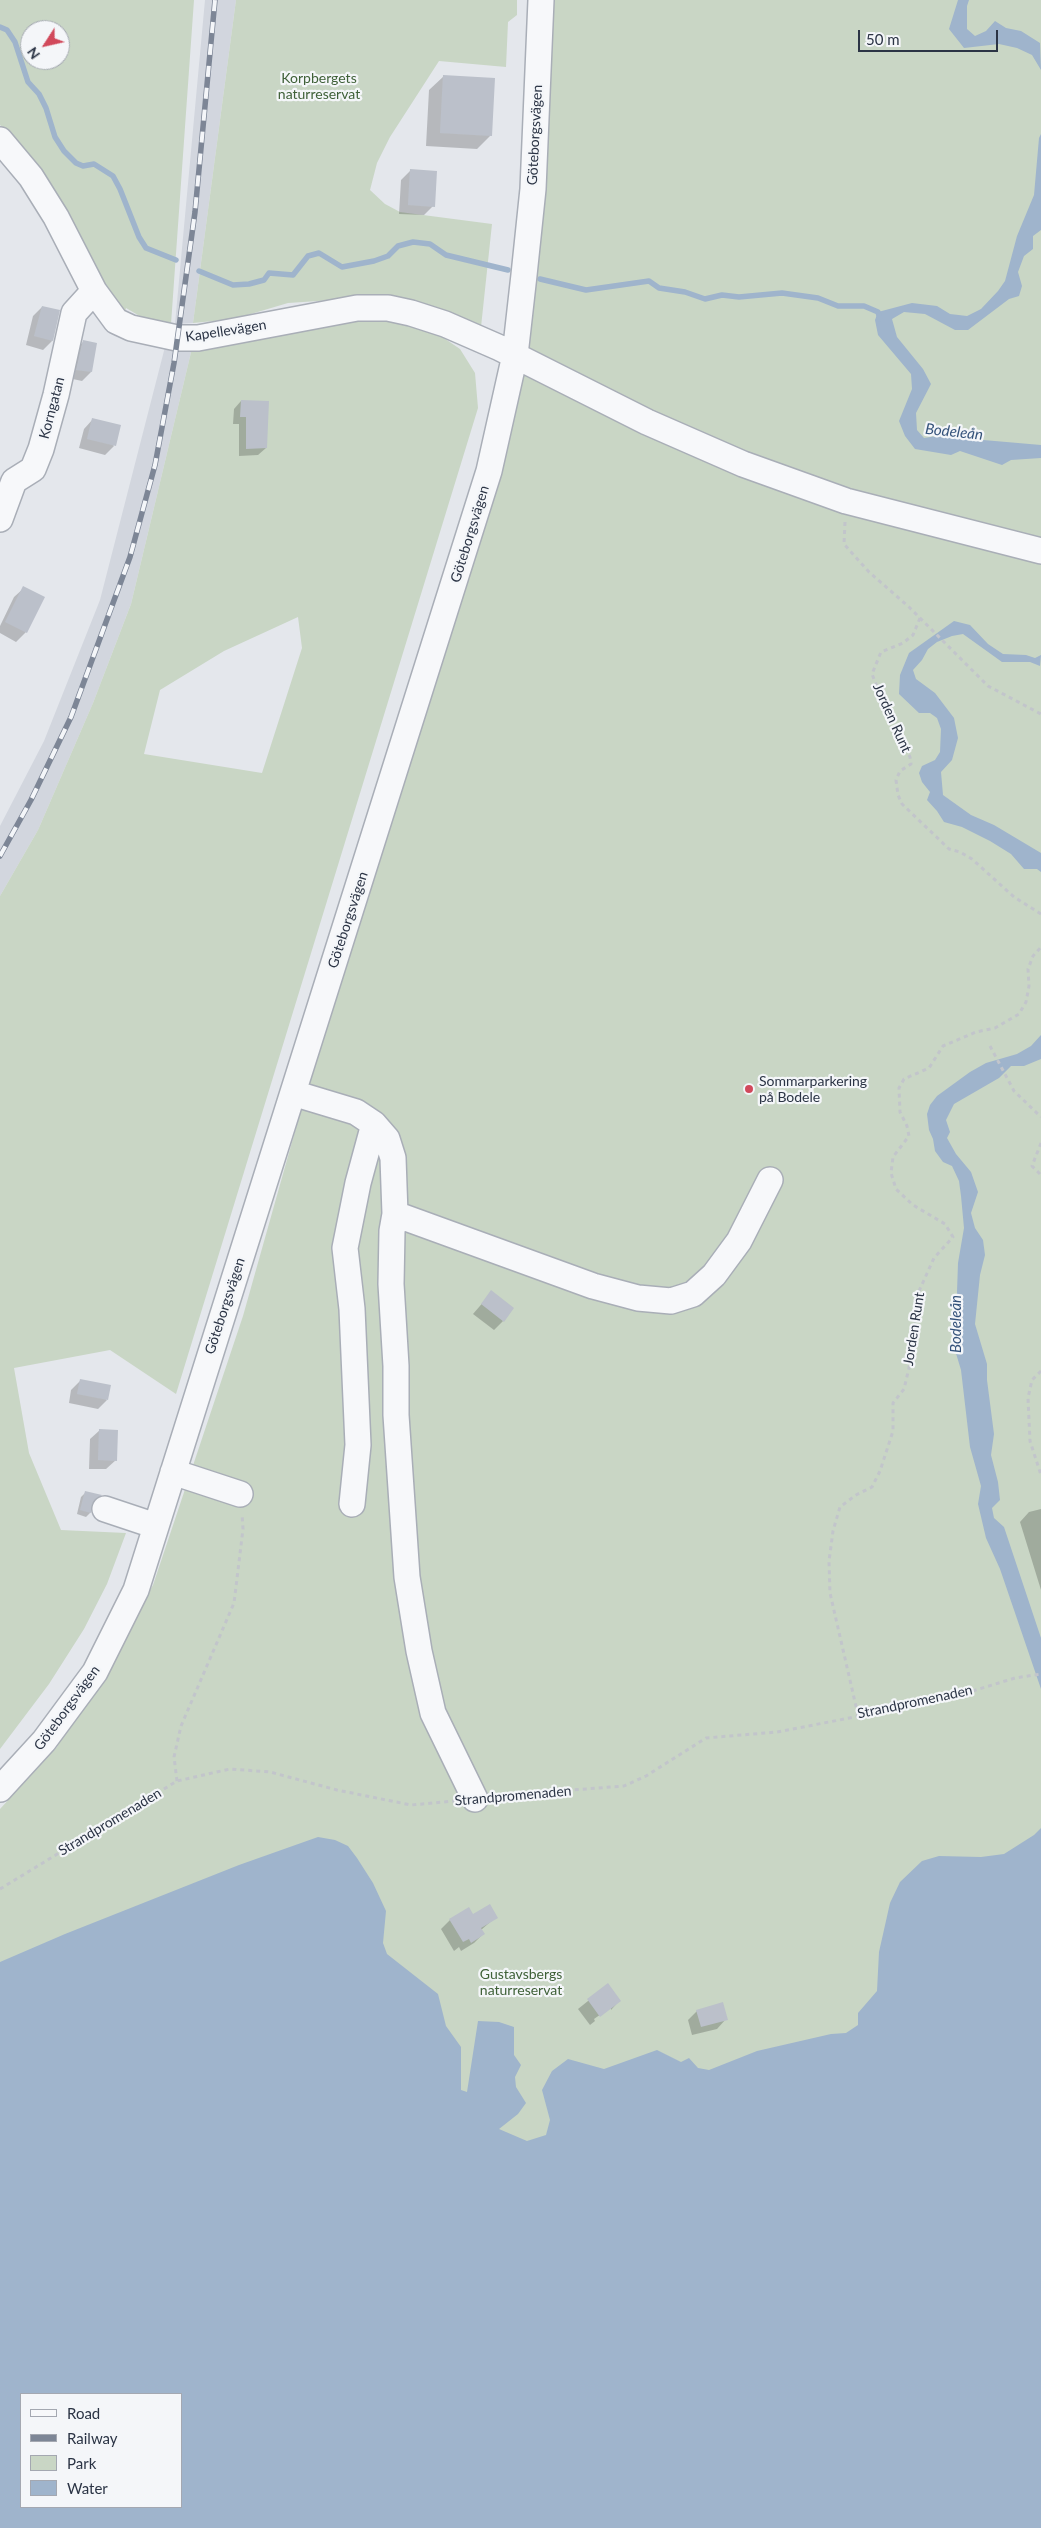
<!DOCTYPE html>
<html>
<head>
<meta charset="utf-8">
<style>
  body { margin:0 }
  #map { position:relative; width:1041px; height:2528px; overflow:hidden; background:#e4e7ec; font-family:Lato,sans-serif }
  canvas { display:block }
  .legend { position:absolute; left:20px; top:2393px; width:162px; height:115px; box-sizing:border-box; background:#f4f6f9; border:1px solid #a4a8b1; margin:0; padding:6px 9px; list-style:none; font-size:15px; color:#2b3445 }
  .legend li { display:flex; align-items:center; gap:10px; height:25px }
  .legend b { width:25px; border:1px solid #a4a8b1 }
  .north { position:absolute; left:20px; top:20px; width:50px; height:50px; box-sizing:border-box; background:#f4f6f9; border:1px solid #a4a8b1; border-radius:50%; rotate:235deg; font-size:14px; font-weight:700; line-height:20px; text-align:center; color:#2b3445 }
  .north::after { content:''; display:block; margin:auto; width:18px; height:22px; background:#d1495b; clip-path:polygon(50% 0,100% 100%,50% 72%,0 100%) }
  .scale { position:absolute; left:858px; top:30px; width:140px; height:22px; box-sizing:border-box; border:2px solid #2b3445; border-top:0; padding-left:6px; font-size:15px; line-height:18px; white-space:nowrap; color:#2b3445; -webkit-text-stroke:4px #f4f6f9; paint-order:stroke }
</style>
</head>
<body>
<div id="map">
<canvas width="1041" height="2528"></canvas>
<ul class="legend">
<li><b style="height:6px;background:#f7f8fa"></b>Road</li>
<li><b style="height:6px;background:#7d8696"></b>Railway</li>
<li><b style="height:14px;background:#c9d6c5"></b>Park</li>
<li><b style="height:14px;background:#9fb4cc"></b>Water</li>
</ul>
<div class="north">N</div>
<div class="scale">50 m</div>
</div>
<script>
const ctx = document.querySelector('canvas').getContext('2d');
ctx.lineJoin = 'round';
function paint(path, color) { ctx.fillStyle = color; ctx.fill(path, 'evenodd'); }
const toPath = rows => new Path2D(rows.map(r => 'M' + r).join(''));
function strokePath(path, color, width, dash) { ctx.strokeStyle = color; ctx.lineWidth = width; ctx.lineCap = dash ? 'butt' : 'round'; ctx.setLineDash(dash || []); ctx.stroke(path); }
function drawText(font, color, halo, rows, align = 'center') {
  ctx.font = font + ' Lato,sans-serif'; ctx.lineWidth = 4.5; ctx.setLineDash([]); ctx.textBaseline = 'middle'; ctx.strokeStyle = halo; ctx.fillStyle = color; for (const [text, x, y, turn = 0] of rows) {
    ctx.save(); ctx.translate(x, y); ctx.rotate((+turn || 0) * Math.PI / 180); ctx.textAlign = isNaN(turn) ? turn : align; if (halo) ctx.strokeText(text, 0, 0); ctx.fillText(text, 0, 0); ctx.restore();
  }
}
const built = toPath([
  [205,0,236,0,193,323,175,324],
  [166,343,193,344,131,604,93,703,38,830,0,896,0,826,44,741,100,600]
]);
const green = toPath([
  [0,0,194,0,171,324,143,318,126,308,125,313,102,286,16,141,0,125],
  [30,30,60,30,60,60,30,60],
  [236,0,517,0,517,15,508,22,506,67,439,61,390,137,377,163,370,190,385,204,400,212,492,224,481,327,393,296,288,303,234,319,193,323],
  [542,0,1041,0,1041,2528,181,2394,0,2138,0,1809,57,1747,153,1585,243,1316,303,1103,510,397],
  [387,317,429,328,460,349,475,373,478,408,176,1394,110,1350,14,1368,29,1453,61,1530,126,1533,107,1584,84,1629,49,1684,0,1749,0,896,38,830,93,703,131,604,193,344,335,322],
  [298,617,302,648,262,773,144,754,160,690,224,651]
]);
const water = toPath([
  [958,0,969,0,967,6,967,29,975,36,986,31,995,21,1006,28,1021,31,1040,43,1041,70,1032,55,1017,48,999,44,964,48,949,29],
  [1041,134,1041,230,1033,236,1033,249,1024,256,1018,272,1022,286,1019,296,1009,299,968,330,955,330,925,314,904,312,892,319,897,337,923,369,931,384,916,413,917,430,924,438,937,436,1041,445,1041,458,1011,460,1002,465,960,451,951,455,915,449,905,436,899,421,912,389,911,374,878,335,875,320,878,312,912,303,937,306,950,314,967,316,981,309,998,291,1005,281,1017,236,1034,195,1039,138],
  [954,621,970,625,988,644,1003,654,1026,655,1035,658,1041,655,1040,666,1030,662,1002,662,963,634,952,636,937,642,928,649,922,660,913,670,916,679,935,693,954,718,958,738,952,760,941,772,943,795,971,815,994,825,1041,853,1041,872,1037,869,1024,869,1011,854,990,841,962,827,944,822,937,811,927,800,930,792,922,782,919,773,922,766,935,760,940,752,941,729,937,718,930,713,919,713,899,694,900,675,909,653],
  [1041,1035,1041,1059,1024,1066,1011,1066,999,1078,954,1104,946,1120,950,1132,947,1138,956,1154,971,1172,978,1192,971,1213,975,1228,983,1240,985,1255,980,1275,975,1324,987,1364,987,1380,994,1434,991,1455,998,1482,1000,1500,992,1508,994,1518,1004,1527,1041,1638,1041,1689,1000,1569,986,1538,978,1504,981,1486,970,1447,961,1370,955,1350,958,1263,964,1228,961,1196,959,1181,952,1166,943,1162,935,1151,933,1139,929,1130,927,1114,930,1105,937,1096,970,1072,986,1063,1017,1054,1031,1046],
  [1041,1828,1041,2528,0,2528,0,1962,65,1934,239,1865,318,1837,335,1840,348,1846,357,1858,373,1883,386,1911,383,1943,387,1954,438,1994,446,2026,461,2047,461,2090,467,2092,478,2021,499,2022,514,2027,514,2055,521,2065,515,2077,516,2087,526,2103,518,2114,499,2129,527,2141,546,2135,550,2120,542,2090,552,2071,568,2059,604,2069,657,2050,681,2062,689,2058,698,2068,709,2070,757,2051,831,2034,846,2033,858,2025,858,2013,877,1991,879,1952,890,1903,900,1882,922,1861,939,1856,981,1857,1004,1854,1034,1835],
  [21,2394,181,2394,181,2507,21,2507]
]);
const shadow = toPath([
  [444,76,491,135,477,149,426,146,429,90],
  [410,171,433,206,424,215,399,214,401,180],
  [42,307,52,341,43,350,26,345,33,316],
  [83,342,91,372,82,381,68,378,74,351],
  [241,401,266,448,258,455,239,456,239,424,233,424,234,409],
  [93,419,114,446,105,455,79,448,84,429],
  [24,588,43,598,26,632,16,642,0,633,0,626,14,597],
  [492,1292,503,1321,494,1330,473,1314],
  [81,1380,107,1400,98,1409,69,1403,71,1390],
  [100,1430,116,1460,106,1469,89,1469,90,1439],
  [86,1492,90,1504,90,1513,86,1517,77,1514,81,1497],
  [1041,1509,1041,1590,1020,1522,1029,1512],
  [472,1916,496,1917,481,1930,483,1934,474,1943,461,1951,459,1947,454,1951,441,1929,450,1920],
  [608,1985,619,2001,611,2010,611,2007,594,2019,595,2021,590,2025,578,2009],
  [697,2011,726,2019,717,2029,692,2035,688,2020]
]);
const stream = toPath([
  [0,27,7,30,15,42,28,82,39,94,46,108,55,137,64,151,76,163,83,166,94,164,113,176,120,189,139,237,146,248,176,260],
  [199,271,233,285,249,284,264,280,269,273,293,275,308,256,319,253,342,267,374,261,388,256,398,246,413,242,430,244,446,255,508,270],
  [540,279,586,290,649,281,659,288,685,292,705,299,722,295,739,297,782,293,818,298,838,306,864,306,878,312,880,319]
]);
const building = toPath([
  [443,75,495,78,492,136,440,133],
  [410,169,437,171,435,207,408,205],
  [42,306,60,310,53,341,34,336],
  [83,340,97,343,92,372,76,370],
  [241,400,269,401,267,448,246,449,246,417,240,417],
  [92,418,121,425,116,446,87,439],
  [23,586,45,597,27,633,5,622],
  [491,1290,514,1308,504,1322,481,1304],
  [80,1379,111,1385,108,1400,77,1394],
  [99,1429,118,1430,117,1461,98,1460],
  [85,1491,102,1495,92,1504,91,1513,80,1510],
  [490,1904,498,1918,481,1928,485,1934,471,1943,469,1939,463,1942,449,1919,469,1907,473,1914],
  [608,1983,621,2001,600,2017,587,1999],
  [723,2002,728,2020,701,2027,696,2010]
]);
const path = toPath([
  [845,522,844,544,869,572,909,607,988,686,1041,714],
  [920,618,913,635,903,643,881,652,872,674,891,722,910,757,911,764,900,771,896,780,898,795,902,804,949,849,960,852,972,859,1014,897,1041,914],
  [990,1046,1014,1091,1041,1117],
  [1041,1143,1032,1166,1041,1175],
  [1041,1371,1032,1380,1028,1398,1030,1441,1041,1475],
  [858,1715,830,1593,829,1561,833,1531,840,1507,856,1495,872,1487,880,1471,893,1431,893,1403,904,1389,909,1368,911,1331,918,1313,919,1291,934,1258,953,1237,945,1224,913,1205,896,1189,891,1173,893,1157,909,1136,907,1126,900,1112,899,1088,904,1079,929,1068,943,1046,976,1032,995,1028,1019,1014,1026,1002,1029,986,1028,969,1033,956,1041,947],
  [177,1781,174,1757,181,1726,234,1603,243,1529,242,1514],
  [495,1796,624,1786,646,1776,706,1738,777,1732,943,1700,1015,1678,1041,1674],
  [0,1889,177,1781,230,1769,270,1772,337,1790,411,1805,454,1801]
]);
const minor = toPath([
  [0,140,31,177,56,217,94,291,116,321,131,328,177,338,198,338,357,308,388,308,411,313,445,324,500,348,647,422,743,464,846,501,1041,551],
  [0,519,14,481,33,469,41,449,56,395,74,313,94,291],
  [293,1093,356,1112,374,1124,387,1139,393,1158,395,1214,392,1231,391,1284,396,1366,396,1415,407,1577,419,1651,433,1713,475,1799],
  [395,1214,593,1286,638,1298,671,1301,693,1294,714,1275,739,1241,770,1180],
  [173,1472,240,1494],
  [352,1504,358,1445,352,1309,345,1248,358,1183,374,1124],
  [105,1509,156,1526],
  [0,1789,44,1741,95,1672,136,1590,489,471,515,355,524,275,533,189,541,0]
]);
const rail = toPath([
  [0,856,31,800,71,717,130,557,155,465,174,363,195,212,215,0]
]);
const markers = [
  [749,1089,5,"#d1495b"]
];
const parkNames = [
  ["Korpbergets",319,78],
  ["naturreservat",319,94],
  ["Gustavsbergs",521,1974],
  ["naturreservat",521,1990]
];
const streetNames = [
  ["Göteborgsvägen",535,135,-87],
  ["Kapellevägen",226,331,-9],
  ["Korngatan",52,408,-75],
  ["Göteborgsvägen",470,534,-73],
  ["Jorden Runt",892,718,66],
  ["Göteborgsvägen",348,920,-72],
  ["Göteborgsvägen",225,1306,-72],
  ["Jorden Runt",914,1329,-81],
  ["Strandpromenaden",915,1702,-12],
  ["Göteborgsvägen",67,1708,-54],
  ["Strandpromenaden",513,1796,-5],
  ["Strandpromenaden",110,1822,-31]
];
const poiNames = [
  ["Sommarparkering",759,1081],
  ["på Bodele",759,1097]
];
const waterNames = [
  ["Bodeleån",954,432,6],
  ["Bodeleån",956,1324,-90]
];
paint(built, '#d2d6de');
paint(green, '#c9d6c5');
paint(water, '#9fb4cc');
paint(shadow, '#0003');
strokePath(stream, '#9fb4cc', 5.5);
paint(building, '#bbc0ca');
strokePath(minor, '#a9aeb7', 28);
strokePath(path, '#c2c5cb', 3, [4, 4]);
strokePath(minor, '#f7f8fa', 25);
strokePath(rail, '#7d8696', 5.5);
strokePath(rail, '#f4f6f9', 4, [11]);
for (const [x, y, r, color] of markers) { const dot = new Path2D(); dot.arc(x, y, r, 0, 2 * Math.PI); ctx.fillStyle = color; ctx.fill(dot); strokePath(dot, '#f4f6f9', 2); }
drawText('14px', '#3f6138', '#f4f6f9', parkNames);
drawText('14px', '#2b3445', '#f4f6f9', streetNames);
drawText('14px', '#2b3445', '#f4f6f9', poiNames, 'left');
drawText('italic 15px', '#34527a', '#f4f6f9', waterNames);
</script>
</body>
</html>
